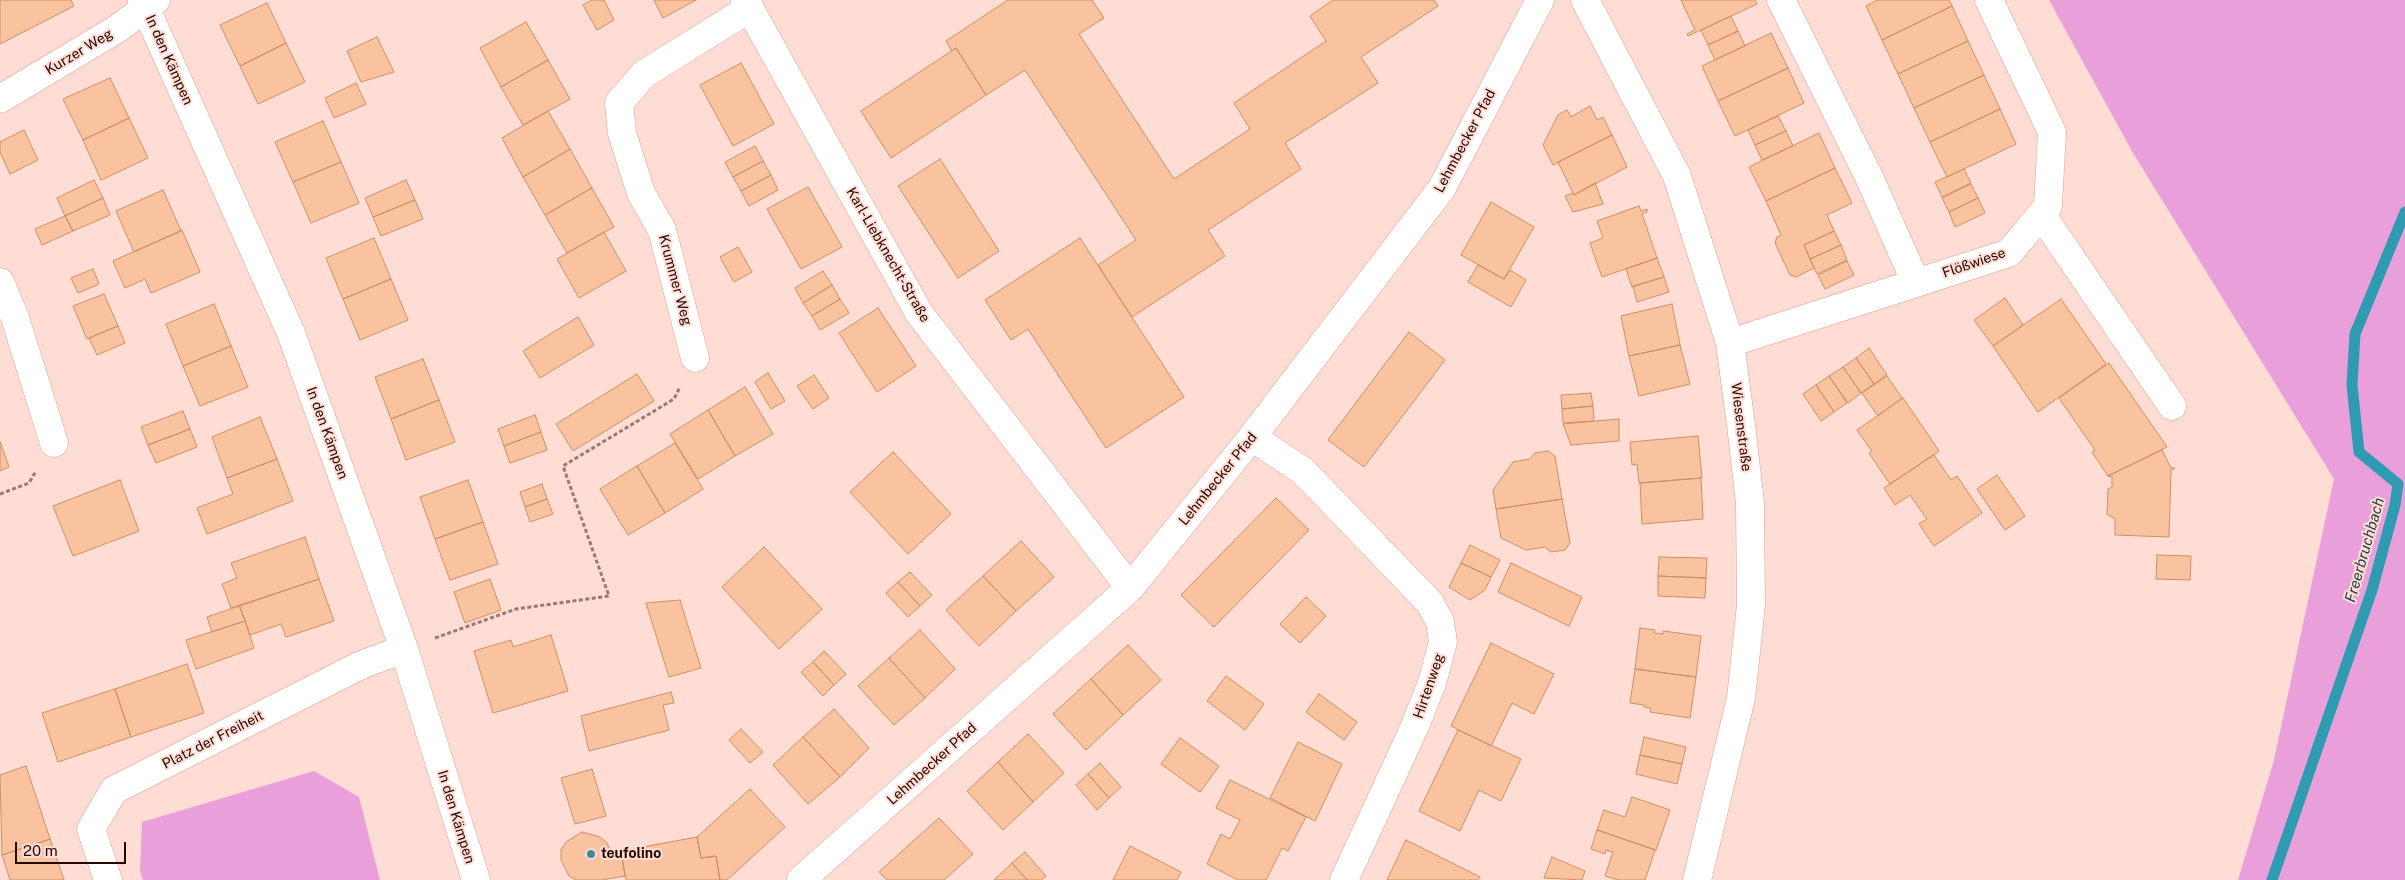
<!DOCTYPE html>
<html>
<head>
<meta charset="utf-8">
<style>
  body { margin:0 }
  #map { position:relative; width:2405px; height:880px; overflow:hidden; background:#ffddd5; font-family:"Public Sans",sans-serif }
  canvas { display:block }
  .scale { position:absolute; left:15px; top:842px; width:111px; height:22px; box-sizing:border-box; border:2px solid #240804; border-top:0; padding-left:6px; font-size:15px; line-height:18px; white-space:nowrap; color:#240804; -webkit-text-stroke:4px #ffddd5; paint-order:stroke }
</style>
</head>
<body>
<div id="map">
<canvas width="2405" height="880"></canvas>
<div class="scale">20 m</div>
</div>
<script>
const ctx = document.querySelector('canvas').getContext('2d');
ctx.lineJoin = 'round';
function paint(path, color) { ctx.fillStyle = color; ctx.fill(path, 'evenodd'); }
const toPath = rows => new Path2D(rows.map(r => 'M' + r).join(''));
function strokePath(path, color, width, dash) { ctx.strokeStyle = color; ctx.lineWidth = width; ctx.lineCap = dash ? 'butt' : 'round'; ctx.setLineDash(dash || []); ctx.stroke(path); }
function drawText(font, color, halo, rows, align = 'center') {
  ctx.font = font + ' "Public Sans",sans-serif'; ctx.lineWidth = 4; ctx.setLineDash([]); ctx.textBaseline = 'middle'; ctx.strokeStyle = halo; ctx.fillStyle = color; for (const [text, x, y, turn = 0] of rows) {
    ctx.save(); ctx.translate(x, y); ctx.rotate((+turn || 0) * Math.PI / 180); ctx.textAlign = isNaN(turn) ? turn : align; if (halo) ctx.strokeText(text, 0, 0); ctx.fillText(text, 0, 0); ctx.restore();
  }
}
const green = toPath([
  [2049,0,2405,0,2405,880,2238,880,2274,760,2334,479,2133,153],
  [314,771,359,797,380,880,143,880,140,871,142,822]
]);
const stream = toPath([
  [2272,880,2372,590,2395,505,2398,484,2359,452,2352,385,2355,334,2405,212]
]);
const building = toPath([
  [0,0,71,0,74,6,0,44,0,0],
  [592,0,604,0,614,20,597,30,583,5,592,0],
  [654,0,696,0,663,18,654,0],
  [1008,0,1092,0,1104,18,1079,34,1174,179,1250,129,1234,103,1326,41,1310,16,1333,0,1434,0,1438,6,1361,57,1378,83,1285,143,1301,169,1208,230,1225,256,1132,317,1098,265,1136,240,1025,70,986,95,956,48,952,51,946,41,1008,0],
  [1681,0,1755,0,1757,4,1688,36,1687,34,1695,30,1681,0],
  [1878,0,1949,0,1952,6,1882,40,1866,6,1878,0],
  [267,3,286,43,240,66,220,25,267,3],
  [1952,6,1968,41,1898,74,1882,40,1952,6],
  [1731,16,1738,31,1708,45,1701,30,1731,16],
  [526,22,548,60,501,87,480,48,526,22],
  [1738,31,1745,46,1715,60,1708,45,1738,31],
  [1771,33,1788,68,1718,101,1702,66,1771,33],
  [377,37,394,72,361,82,347,51,377,37],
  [1968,41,1984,75,1914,108,1898,74,1968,41],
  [286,43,305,82,258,104,240,66,286,43],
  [956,48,986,95,891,158,861,111,956,48],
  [548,60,570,99,523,125,501,87,548,60],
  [741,63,774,124,733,146,700,85,741,63],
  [1788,68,1804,103,1735,136,1718,101,1788,68],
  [1984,75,2000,109,1930,142,1914,108,1984,75],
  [110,78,129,118,83,140,63,99,110,78],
  [356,83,366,104,334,118,325,98,356,83],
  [1590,106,1597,120,1603,117,1612,135,1553,165,1543,145,1558,115,1567,110,1571,117,1590,106],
  [2000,109,2016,144,1947,177,1930,142,2000,109],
  [548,111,570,149,523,177,502,138,548,111],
  [1778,116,1786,131,1755,145,1748,130,1778,116],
  [129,118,148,158,101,180,83,140,129,118],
  [323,121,341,162,293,182,275,142,323,121],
  [24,130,38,160,10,174,0,152,0,142,24,130],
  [1786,131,1793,146,1762,160,1755,145,1786,131],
  [1819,133,1835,168,1766,201,1749,167,1819,133],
  [1612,135,1627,167,1574,195,1558,162,1612,135],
  [755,146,763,161,733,177,725,162,755,146],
  [570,149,592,188,545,215,523,177,570,149],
  [940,159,999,251,958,278,898,186,940,159],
  [763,161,771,175,741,191,733,177,763,161],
  [341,162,359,203,311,223,293,182,341,162],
  [1835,168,1852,203,1827,215,1834,231,1804,245,1814,268,1796,277,1790,275,1775,243,1777,237,1781,235,1766,201,1835,168],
  [1964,169,1971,183,1942,197,1935,182,1964,169],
  [771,175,778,190,749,206,741,191,771,175],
  [94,180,103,198,65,216,57,198,94,180],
  [406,180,415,200,373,217,365,198,406,180],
  [1595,183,1603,204,1573,212,1565,196,1573,193,1574,195,1595,183],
  [1971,184,1978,198,1949,212,1942,198,1971,184],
  [808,187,842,247,801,269,767,209,808,187],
  [592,188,614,227,567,253,545,215,592,188],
  [163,190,181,231,134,252,116,211,163,190],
  [103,198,110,215,73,231,65,216,103,198],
  [1978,198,1985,213,1955,227,1949,212,1978,198],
  [415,200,423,219,381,236,373,217,415,200],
  [1491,202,1534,227,1504,279,1461,255,1491,202],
  [1639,206,1641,211,1647,209,1647,212,1642,214,1657,258,1602,277,1590,243,1603,238,1597,221,1639,206],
  [65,216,73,231,42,245,35,229,65,216],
  [182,230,200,272,151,293,145,279,125,288,113,261,182,230],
  [1834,231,1841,245,1810,259,1804,245,1834,231],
  [604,232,626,271,579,298,557,259,604,232],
  [374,238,391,279,343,299,326,258,374,238],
  [1080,238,1184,397,1106,448,1028,329,1011,340,985,300,1080,238],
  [1841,245,1847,260,1817,274,1810,259,1841,245],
  [738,247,752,272,734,282,720,257,738,247],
  [1657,258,1664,277,1632,287,1626,269,1657,258],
  [1847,261,1854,275,1825,289,1818,275,1847,261],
  [1478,265,1504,279,1510,270,1526,280,1511,307,1468,282,1478,265],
  [93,269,99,284,78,293,71,278,93,269],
  [823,271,832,285,803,303,795,288,823,271],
  [1664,277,1669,292,1637,302,1633,286,1664,277],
  [391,279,408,320,360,340,343,299,391,279],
  [832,285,840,299,812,316,803,303,832,285],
  [104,294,118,326,87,339,73,306,104,294],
  [2005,298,2023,325,1993,346,1974,320,2005,298],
  [840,299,849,313,820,330,812,316,840,299],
  [2061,299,2106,364,2038,412,1993,346,2061,299],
  [214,304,231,346,183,366,166,324,214,304],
  [1672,304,1680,345,1629,356,1621,316,1672,304],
  [878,308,916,366,877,392,839,333,878,308],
  [578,317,594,345,540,378,523,351,578,317],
  [118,326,125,343,97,355,89,338,118,326],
  [1409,332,1445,360,1364,467,1328,440,1409,332],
  [1680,345,1690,384,1639,396,1629,356,1680,345],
  [231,346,248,387,200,406,183,366,231,346],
  [1869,348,1887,375,1874,384,1856,358,1869,348],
  [1856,358,1874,384,1861,393,1843,367,1856,358],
  [423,359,439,400,391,419,375,377,423,359],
  [2109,363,2167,447,2108,476,2092,452,2095,450,2059,398,2109,363],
  [1843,367,1861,393,1848,403,1829,376,1843,367],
  [768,373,785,401,771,409,755,382,768,373],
  [637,374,654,401,573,451,556,424,637,374],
  [814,375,829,398,813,409,797,386,814,375],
  [1829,376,1847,403,1834,412,1816,385,1829,376],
  [1887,376,1902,398,1878,416,1862,393,1887,376],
  [1816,385,1834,412,1821,421,1803,394,1816,385],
  [745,387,773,434,735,456,708,410,745,387],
  [1591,393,1593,406,1562,409,1561,395,1591,393],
  [1903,398,1939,451,1890,484,1869,453,1872,451,1857,430,1903,398],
  [439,400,455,442,406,460,391,419,439,400],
  [1593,406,1594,421,1563,423,1562,409,1593,406],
  [708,410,735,456,698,479,670,434,708,410],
  [183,411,190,429,148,445,141,427,183,411],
  [535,415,541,432,504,446,498,429,535,415],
  [260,417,277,459,227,478,212,437,260,417],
  [1619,419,1619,441,1571,445,1563,424,1619,419],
  [190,429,197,447,156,463,148,445,190,429],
  [541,432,547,450,510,463,504,446,541,432],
  [1698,436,1702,478,1639,483,1637,464,1632,465,1630,442,1698,436],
  [0,442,9,467,0,471,0,442],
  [675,443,703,489,665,513,637,466,675,443],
  [2162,450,2171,468,2175,468,2171,470,2169,537,2115,535,2115,519,2107,514,2108,489,2112,487,2112,476,2109,477,2108,476,2162,450],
  [1548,451,1555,456,1562,499,1496,509,1493,490,1513,462,1530,459,1535,453,1548,451],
  [893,452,951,514,908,554,850,492,893,452],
  [1934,455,1951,480,1957,476,1982,513,1934,546,1919,524,1927,519,1910,495,1895,505,1884,488,1934,455],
  [277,459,293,501,207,534,197,508,233,494,227,478,277,459],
  [637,466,665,513,628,535,600,489,637,466],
  [1997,475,2025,516,2005,530,1977,489,1997,475],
  [1701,478,1703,519,1642,524,1640,483,1701,478],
  [120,480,139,531,73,556,53,506,120,480],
  [468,480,483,522,435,539,420,497,468,480],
  [542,484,547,499,525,507,520,492,542,484],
  [1276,498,1309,530,1214,627,1181,595,1276,498],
  [547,499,553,514,530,522,525,507,547,499],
  [1562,499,1570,543,1565,550,1551,552,1545,547,1526,550,1501,538,1496,509,1562,499],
  [483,522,498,564,450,580,435,539,483,522],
  [305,537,319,579,231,608,222,584,237,578,231,563,305,537],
  [1021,541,1054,577,1016,611,983,576,1021,541],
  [1470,545,1500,560,1491,577,1461,563,1470,545],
  [764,547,822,609,779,649,722,587,764,547],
  [2157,555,2191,556,2190,580,2156,579,2157,555],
  [1659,557,1707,558,1706,578,1658,576,1659,557],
  [1461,563,1491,577,1485,590,1470,600,1449,587,1461,563],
  [1511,563,1582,597,1569,626,1498,592,1511,563],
  [910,572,932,595,920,606,898,582,910,572],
  [983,576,1016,611,979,646,946,610,983,576],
  [1658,576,1706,578,1705,598,1658,596,1658,576],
  [319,579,334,621,286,637,281,624,250,635,240,606,319,579],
  [490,579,501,610,465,623,454,592,490,579],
  [898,582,920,606,908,617,886,593,898,582],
  [1306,597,1326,616,1300,643,1280,624,1306,597],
  [680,600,701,668,669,677,646,603,680,600],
  [239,606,245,621,212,632,207,617,239,606],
  [245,621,254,648,196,669,186,640,245,621],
  [1640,628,1655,630,1654,633,1663,634,1663,631,1701,636,1696,677,1635,669,1640,628],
  [920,630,955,669,925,698,889,658,920,630],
  [551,635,568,691,493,713,474,651,511,640,513,647,551,635],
  [1491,643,1554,674,1534,714,1512,703,1491,746,1451,726,1491,643],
  [1128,645,1161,680,1123,715,1091,679,1128,645],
  [824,651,846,674,834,685,813,662,824,651],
  [889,658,925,698,894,725,858,686,889,658],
  [813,662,834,685,823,696,801,672,813,662],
  [187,664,204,713,131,737,115,689,187,664],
  [1635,669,1696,677,1690,718,1650,712,1651,708,1644,707,1644,705,1630,703,1635,669],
  [1226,676,1264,704,1245,730,1207,701,1226,676],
  [1091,679,1123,715,1086,750,1053,714,1091,679],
  [115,689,131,737,58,762,42,713,115,689],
  [671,692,674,703,663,705,669,730,589,751,581,716,671,692],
  [1319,694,1357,722,1344,740,1306,712,1319,694],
  [834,709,869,748,840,777,803,737,834,709],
  [741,729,763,752,750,763,729,740,741,729],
  [1458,730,1521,759,1501,801,1479,790,1460,831,1419,811,1458,730],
  [1028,734,1064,773,1033,802,998,762,1028,734],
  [803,737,840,777,808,804,773,765,803,737],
  [1644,737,1686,747,1682,764,1640,755,1644,737],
  [1180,738,1219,766,1200,792,1161,764,1180,738],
  [1298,742,1342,764,1315,821,1270,798,1298,742],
  [1640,755,1682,764,1677,784,1636,774,1640,755],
  [998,762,1033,802,1003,830,967,791,998,762],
  [1100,763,1121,787,1109,798,1088,774,1100,763],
  [26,766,50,839,2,855,0,775,26,766],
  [592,769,606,816,575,824,561,778,592,769],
  [1088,774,1109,798,1097,810,1076,785,1088,774],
  [1230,780,1306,817,1288,851,1282,848,1266,880,1238,880,1207,864,1221,834,1230,839,1240,820,1216,808,1230,780],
  [750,789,785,827,727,880,720,880,716,856,701,858,697,837,750,789],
  [1632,797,1670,810,1656,850,1597,830,1604,810,1625,817,1632,797],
  [939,818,973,854,944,880,887,880,879,872,939,818],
  [1597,830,1655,850,1645,880,1618,880,1605,876,1613,852,1606,850,1605,854,1591,849,1597,830],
  [582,832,600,837,607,843,611,852,621,851,625,876,602,880,576,880,569,876,561,860,561,850,566,842,582,832],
  [697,837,701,858,716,856,720,880,626,880,621,851,697,837],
  [50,839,64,880,10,880,2,855,50,839],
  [1406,840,1480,877,1478,880,1387,880,1406,840],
  [1130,846,1181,872,1177,880,1113,880,1130,846],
  [1025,852,1046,876,1041,880,1027,880,1012,863,1025,852],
  [1552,857,1585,871,1582,880,1544,878,1552,857],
  [1012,863,1027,880,994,880,1012,863]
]);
const path = toPath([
  [0,494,29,483,36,471],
  [435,638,516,609,609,596,563,466,674,399,680,387]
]);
const minor = toPath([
  [142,0,291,333,404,649,476,880],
  [745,0,919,313,1130,588],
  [1585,0,1677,176,1730,343,1741,425,1750,503,1751,605,1741,698,1697,880],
  [1781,0,1869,177,1916,283],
  [0,99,117,29,156,0],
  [2041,214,2172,406],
  [0,282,15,318,54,443],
  [1730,343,2009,253,2048,206,2052,132,1989,0],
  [695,358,662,230,641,193,622,133,619,103,644,74,750,8],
  [1252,437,1303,471,1430,603,1440,622,1443,642,1432,683,1415,726,1344,880],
  [108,880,91,829,114,790,361,665,404,649],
  [801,880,1130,588,1252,437,1442,188,1540,0]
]);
const markers = [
  [591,854,5,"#468998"]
];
const streetNames = [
  ["Kurzer Weg",79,52,-31],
  ["In den Kämpen",169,60,66],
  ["Lehmbecker Pfad",1465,141,-62],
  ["Karl-Liebknecht-Straße",888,255,60],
  ["Flößwiese",1974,263,-19],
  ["Krummer Weg",675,280,75],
  ["Wiesenstraße",1741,427,83],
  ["In den Kämpen",327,433,70],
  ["Lehmbecker Pfad",1218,479,-51],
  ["Hirtenweg",1429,686,-71],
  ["Platz der Freiheit",213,740,-27],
  ["Lehmbecker Pfad",932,764,-42],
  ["In den Kämpen",456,817,73]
];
const poiNames = [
  ["teufolino",601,854]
];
const waterNames = [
  ["Freerbruchbach",2365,550,-74]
];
paint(green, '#e9a0da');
strokePath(stream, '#2e9bb1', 11);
paint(building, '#fac3a0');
strokePath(building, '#cf8e63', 1);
strokePath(minor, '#e99a88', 29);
strokePath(path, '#987973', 3, [4, 2.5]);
strokePath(minor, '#fff', 28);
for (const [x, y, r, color] of markers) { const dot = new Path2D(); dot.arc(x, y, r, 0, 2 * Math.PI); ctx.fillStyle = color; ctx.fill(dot); strokePath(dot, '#ffddd5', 2); }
drawText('14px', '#240804', '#ffddd5', streetNames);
drawText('bold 14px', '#240804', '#ffddd5', poiNames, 'left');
drawText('italic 15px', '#214148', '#ffddd5', waterNames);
</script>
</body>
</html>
